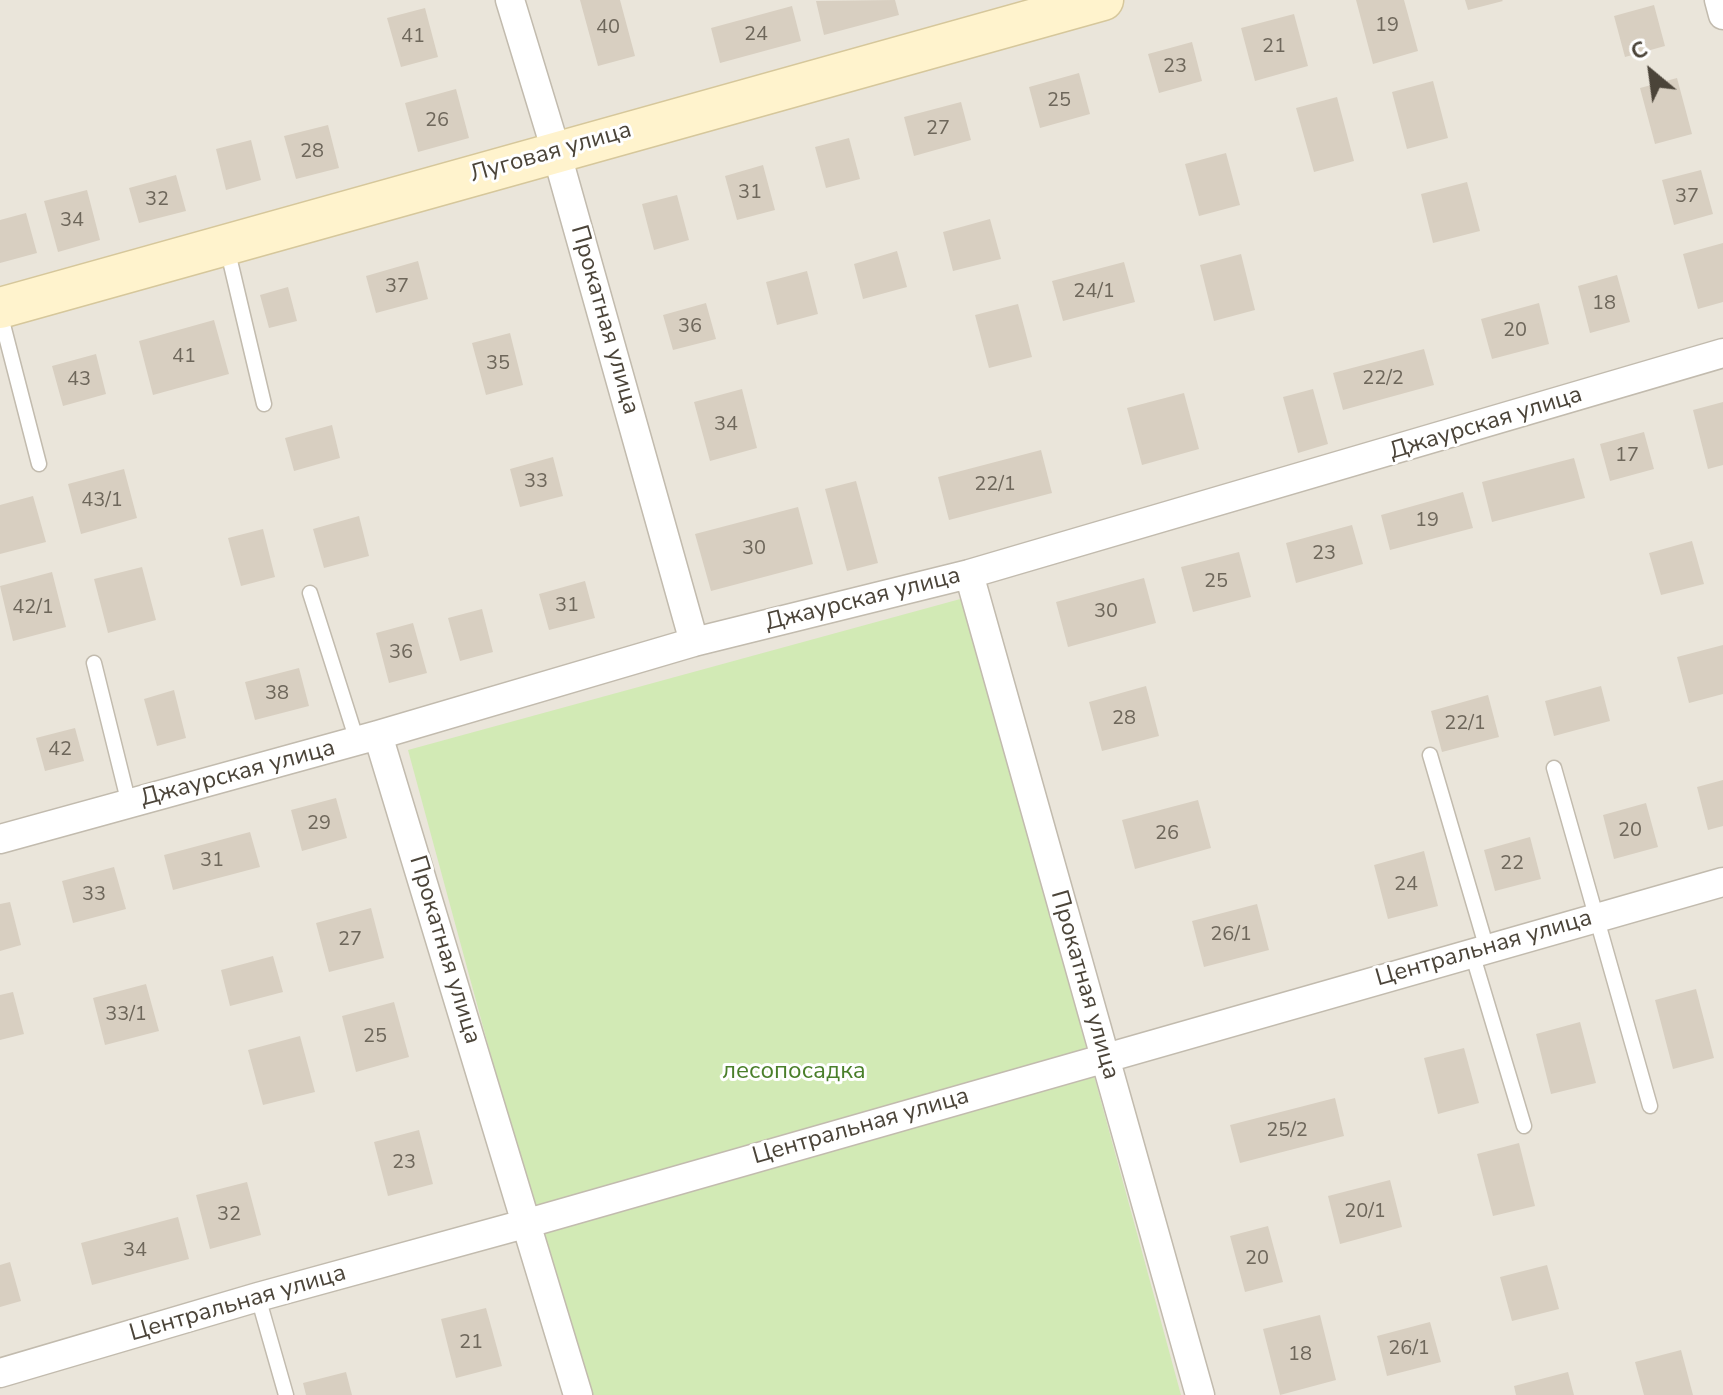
<!DOCTYPE html>
<html>
<head>
<meta charset="utf-8">
<style>
  body { margin:0 }
  #map { position:relative; width:1723px; height:1395px; overflow:hidden; background:#f6f3ec; font-family:"Nunito Sans",sans-serif }
  canvas { display:block }
  .north { position:absolute; left:1611px; top:32px; width:80px; height:80px; -webkit-text-stroke:6px #fff; paint-order:stroke; rotate:331deg; font-size:22px; font-weight:700; line-height:32px; text-align:center; color:#4b4439 }
  .north::after { content:''; display:block; margin:auto; width:28px; height:36px; background:#4b4439; clip-path:polygon(50% 0,100% 100%,50% 72%,0 100%) }
</style>
</head>
<body>
<div id="map">
<canvas width="1723" height="1395"></canvas>
<div class="north">С</div>
</div>
<script>
const ctx = document.querySelector('canvas').getContext('2d');
ctx.lineJoin = 'round';
function paint(path, color) { ctx.fillStyle = color; ctx.fill(path, 'evenodd'); }
const toPath = rows => new Path2D(rows.map(r => 'M' + r).join(''));
function strokePath(path, color, width, dash) { ctx.strokeStyle = color; ctx.lineWidth = width; ctx.lineCap = dash ? 'butt' : 'round'; ctx.setLineDash(dash || []); ctx.stroke(path); }
function drawText(font, color, halo, rows, align = 'center') {
  ctx.font = font + ' "Nunito Sans",sans-serif'; ctx.lineWidth = 6; ctx.setLineDash([]); ctx.textBaseline = 'middle'; ctx.strokeStyle = halo; ctx.fillStyle = color; for (const [text, x, y, turn = 0] of rows) {
    ctx.save(); ctx.translate(x, y); ctx.rotate((+turn || 0) * Math.PI / 180); ctx.textAlign = isNaN(turn) ? turn : align; if (halo) ctx.strokeText(text, 0, 0); ctx.fillText(text, 0, 0); ctx.restore();
  }
}
const residential = toPath([
  [0,0,1723,0,1723,1395,0,1395]
]);
const green = toPath([
  [964,598,1181,1395,583,1395,408,750]
]);
const building = toPath([
  [580,0,620,0,635,56,598,66],
  [895,0,899,15,824,35,816,1],
  [1356,0,1404,0,1418,51,1373,64],
  [1465,0,1502,0,1503,1,1468,10],
  [1654,5,1665,46,1625,57,1614,16],
  [792,6,801,41,720,63,711,28],
  [425,8,438,57,401,67,387,18],
  [1294,14,1308,66,1255,81,1241,28],
  [1192,42,1202,81,1159,93,1148,54],
  [1079,73,1090,114,1040,128,1029,87],
  [1677,78,1692,134,1655,144,1640,88],
  [1433,81,1448,138,1407,149,1392,92],
  [456,89,469,138,418,152,405,103],
  [1337,97,1354,161,1314,172,1296,108],
  [961,102,971,140,914,156,904,117],
  [328,125,339,168,296,179,284,136],
  [849,138,860,179,826,188,815,147],
  [251,140,261,180,226,190,216,149],
  [1226,153,1240,205,1199,216,1185,164],
  [763,165,775,210,737,220,725,176],
  [1701,170,1713,214,1674,225,1662,180],
  [176,175,186,211,139,223,129,188],
  [1467,182,1480,231,1433,243,1421,194],
  [87,190,100,240,58,252,44,201],
  [677,195,689,240,654,250,642,204],
  [26,213,37,253,0,263,0,220],
  [990,219,1001,259,953,271,943,232],
  [1723,243,1723,302,1698,309,1683,254],
  [897,251,907,287,863,299,854,264],
  [1241,254,1255,310,1214,321,1200,265],
  [418,261,428,299,376,313,366,276],
  [1124,262,1135,302,1063,321,1052,281],
  [807,271,818,314,777,325,766,282],
  [1617,275,1630,322,1590,333,1578,286],
  [288,287,297,321,269,328,260,295],
  [706,303,716,339,673,350,663,315],
  [1539,303,1549,344,1492,359,1481,319],
  [1018,304,1032,357,989,368,975,315],
  [214,320,229,374,153,395,139,341],
  [510,333,523,385,486,395,472,343],
  [1424,349,1434,385,1343,410,1333,373],
  [96,354,106,394,63,406,52,366],
  [742,389,757,448,710,461,694,402],
  [1313,389,1328,444,1298,453,1283,397],
  [1184,393,1199,449,1142,465,1127,408],
  [1723,402,1723,465,1708,469,1693,410],
  [332,425,340,458,294,471,285,438],
  [1644,432,1654,469,1610,481,1600,444],
  [1041,450,1052,493,949,520,938,477],
  [553,457,563,496,520,507,510,469],
  [1574,458,1585,498,1492,522,1482,482],
  [124,469,137,518,81,534,68,484],
  [856,481,878,563,847,571,825,489],
  [1463,492,1473,528,1390,550,1381,515],
  [33,496,46,542,0,554,0,505],
  [798,507,813,564,711,591,695,534],
  [359,516,369,556,324,568,313,529],
  [1352,525,1363,564,1296,583,1286,543],
  [263,529,275,577,241,586,228,538],
  [1692,541,1704,584,1661,595,1649,553],
  [1239,552,1251,597,1193,612,1181,567],
  [142,567,156,620,108,633,94,579],
  [52,572,66,627,13,641,0,586],
  [1144,578,1156,623,1068,647,1056,602],
  [585,581,595,618,549,630,539,594],
  [482,609,493,652,460,661,448,618],
  [413,623,427,673,389,683,376,633],
  [1723,645,1723,694,1689,703,1677,657],
  [299,668,309,706,255,720,245,682],
  [1146,686,1159,736,1102,751,1089,702],
  [1601,686,1610,721,1554,736,1545,701],
  [174,690,186,738,157,746,144,699],
  [1488,695,1499,737,1442,752,1431,711],
  [75,728,84,761,45,771,36,738],
  [1723,780,1723,826,1708,830,1697,787],
  [336,798,347,838,302,851,291,810],
  [1198,800,1211,848,1135,869,1122,820],
  [1646,803,1658,847,1614,859,1603,815],
  [250,832,260,867,173,890,164,855],
  [1530,837,1541,879,1495,891,1484,850],
  [1424,851,1438,906,1388,919,1374,865],
  [114,867,126,909,73,923,62,881],
  [10,902,21,945,0,951,0,904],
  [1257,904,1269,950,1204,967,1192,921],
  [371,908,384,958,329,972,316,923],
  [273,956,283,992,230,1006,221,970],
  [146,984,159,1031,105,1045,93,998],
  [1696,989,1714,1058,1673,1069,1655,1000],
  [13,992,24,1034,0,1040,0,995],
  [394,1002,409,1057,356,1072,342,1016],
  [1580,1022,1596,1083,1551,1094,1536,1034],
  [300,1036,315,1092,263,1105,248,1050],
  [1464,1048,1479,1103,1438,1114,1424,1058],
  [1335,1098,1344,1136,1240,1163,1230,1125],
  [419,1130,433,1184,388,1196,374,1142],
  [1519,1143,1535,1206,1493,1216,1477,1154],
  [1390,1180,1402,1227,1340,1244,1328,1196],
  [247,1182,261,1235,210,1249,196,1195],
  [178,1217,189,1259,92,1285,81,1243],
  [1268,1226,1283,1282,1245,1292,1230,1236],
  [10,1262,21,1301,0,1307,0,1265],
  [1547,1265,1559,1309,1512,1321,1500,1277],
  [486,1308,502,1366,456,1378,441,1319],
  [1320,1315,1336,1380,1280,1395,1263,1329],
  [1430,1322,1441,1362,1387,1376,1377,1336],
  [1681,1350,1693,1395,1644,1395,1635,1362],
  [346,1372,352,1395,306,1395,303,1383],
  [1568,1372,1574,1395,1516,1395,1514,1386]
]);
const lane = toPath([
  [227,248,264,404],
  [0,313,39,464],
  [310,593,357,741],
  [94,663,129,804],
  [1430,755,1487,949],
  [1554,768,1650,1106],
  [1472,953,1524,1126],
  [258,1297,286,1395]
]);
const street = toPath([
  [510,0,556,151,694,642],
  [1719,0,1723,15],
  [969,574,1200,1395],
  [378,735,578,1395],
  [0,839,378,735,694,642,969,574,1723,353],
  [0,1373,258,1297,528,1223,1723,882]
]);
const secondary = toPath([
  [0,308,1103,0]
]);
const numberNames = [
  ["19",1387,26],
  ["40",608,28],
  ["24",756,35],
  ["41",413,37],
  ["21",1274,47],
  ["23",1175,67],
  ["25",1059,101],
  ["26",437,121],
  ["27",938,129],
  ["28",312,152],
  ["31",750,193],
  ["37",1687,197],
  ["32",157,200],
  ["34",72,221],
  ["37",397,287],
  ["24/1",1094,292],
  ["18",1604,304],
  ["36",690,327],
  ["20",1515,331],
  ["41",184,357],
  ["35",498,364],
  ["22/2",1383,379],
  ["43",79,380],
  ["34",726,425],
  ["17",1627,456],
  ["33",536,482],
  ["22/1",995,485],
  ["43/1",102,501],
  ["19",1427,521],
  ["30",754,549],
  ["23",1324,554],
  ["25",1216,582],
  ["31",567,606],
  ["42/1",33,608],
  ["30",1106,612],
  ["36",401,653],
  ["38",277,694],
  ["28",1124,719],
  ["22/1",1465,724],
  ["42",60,750],
  ["29",319,824],
  ["20",1630,831],
  ["26",1167,834],
  ["31",212,861],
  ["22",1512,864],
  ["24",1406,885],
  ["33",94,895],
  ["26/1",1231,935],
  ["27",350,940],
  ["33/1",126,1015],
  ["25",375,1037],
  ["25/2",1287,1131],
  ["23",404,1163],
  ["20/1",1365,1212],
  ["32",229,1215],
  ["34",135,1251],
  ["20",1257,1259],
  ["21",471,1343],
  ["26/1",1409,1349],
  ["18",1300,1355]
];
const streetNames = [
  ["Луговая улица",551,153,-16],
  ["Прокатная улица",604,320,74],
  ["Джаурская улица",1486,424,-17],
  ["Джаурская улица",863,600,-14],
  ["Джаурская улица",238,774,-15],
  ["Центральная улица",1484,949,-16],
  ["Прокатная улица",444,950,73],
  ["Прокатная улица",1084,985,74],
  ["Центральная улица",861,1127,-16],
  ["Центральная улица",238,1304,-16]
];
const parkNames = [
  ["лесопосадка",794,1072]
];
paint(residential, '#eae5da');
paint(green, '#d2eab5');
paint(building, '#d8cfc1');
strokePath(lane, '#c2bbae', 17);
strokePath(street, '#c2bbae', 31);
strokePath(secondary, '#d6c79b', 43);
strokePath(lane, '#fff', 14);
strokePath(street, '#fff', 28);
strokePath(secondary, '#fff3cd', 40);
drawText('20px', '#6e675b', null, numberNames);
drawText('24px', '#4b4439', '#fff', streetNames);
drawText('24px', '#4a7f2a', '#fff', parkNames);
</script>
</body>
</html>
